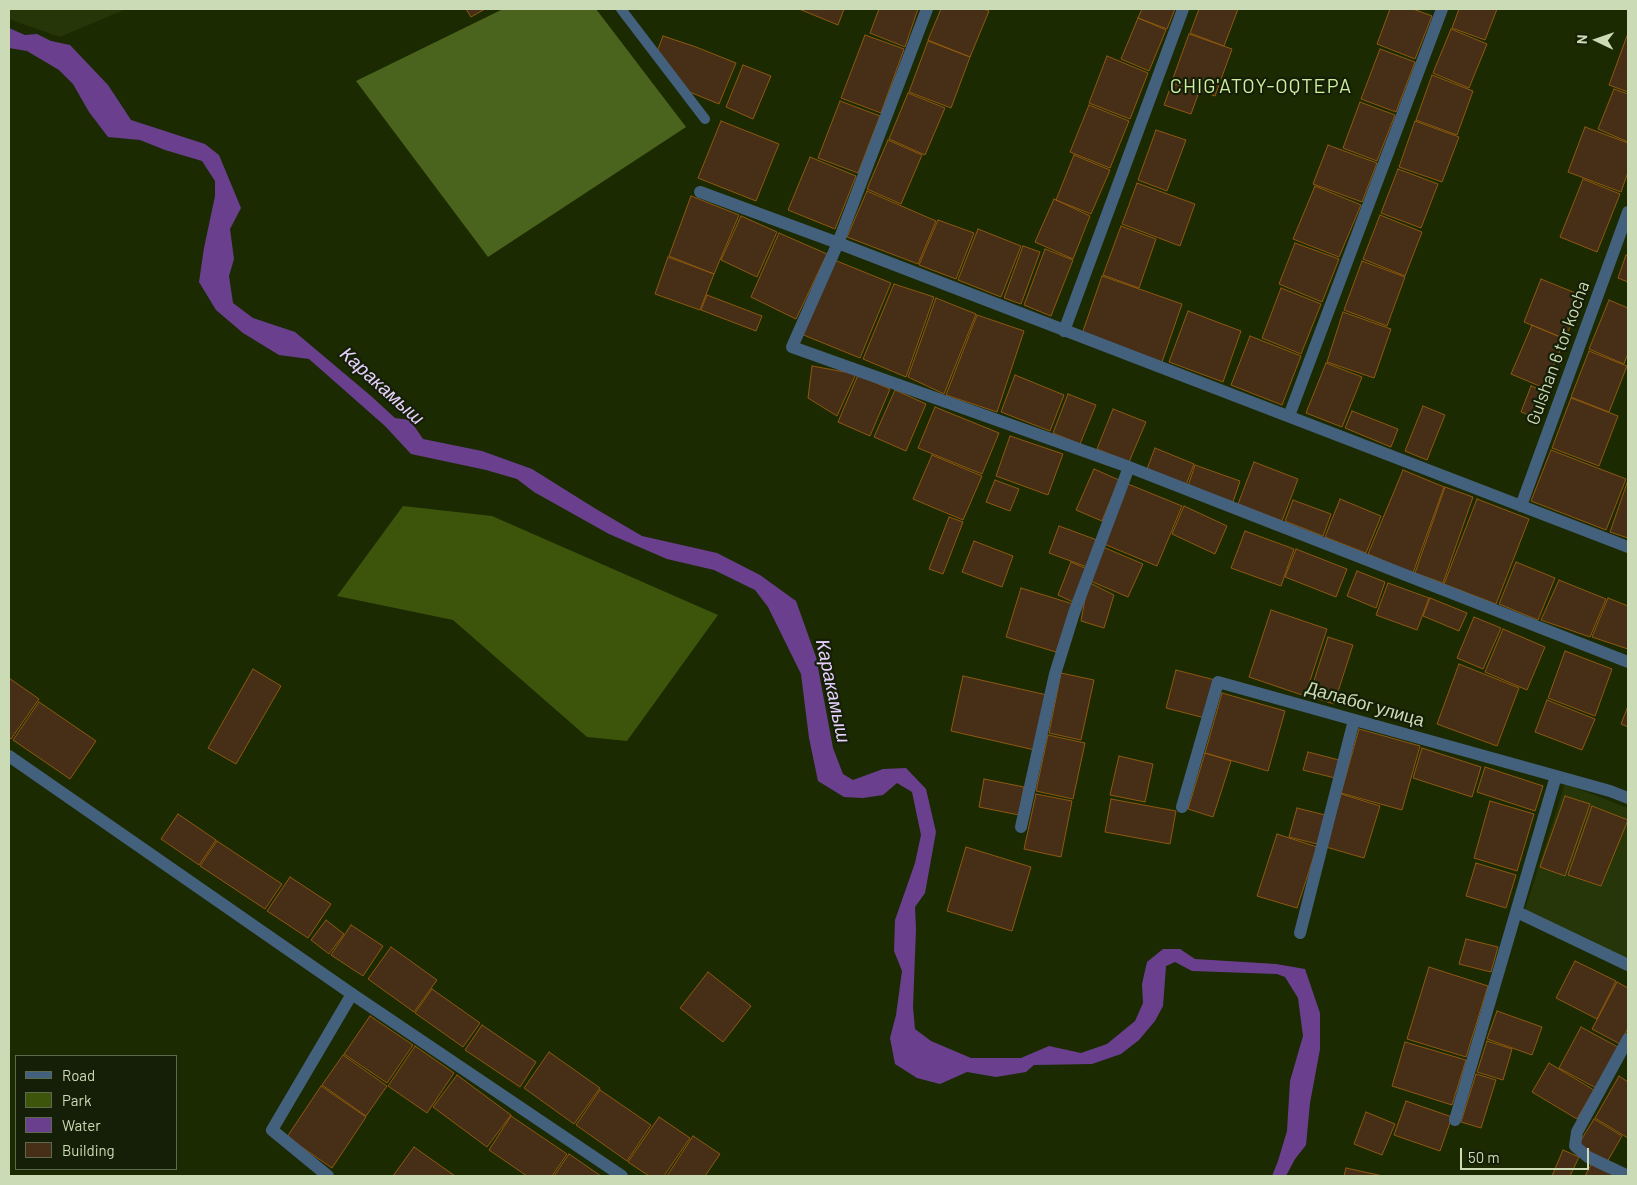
<!DOCTYPE html>
<html>
<head>
<meta charset="utf-8">
<style>
  body { margin:0 }
  #map { position:relative; width:1637px; height:1185px; overflow:hidden; background:#1c2a02; font-family:Barlow,sans-serif }
  canvas { display:block }
  .frame { position:absolute; inset:0; border:10px solid #cbdbb5; pointer-events:none }
  .legend { position:absolute; left:15px; top:1055px; width:162px; height:115px; box-sizing:border-box; background:#151e07; border:1px solid #5e6a4d; margin:0; padding:6px 9px; list-style:none; font-size:15px; color:#cbdbb5 }
  .legend li { display:flex; align-items:center; gap:10px; height:25px }
  .legend b { width:25px; border:1px solid #5e6a4d }
  .north { position:absolute; left:1572px; top:15px; width:50px; height:50px; -webkit-text-stroke:4px #151e07; paint-order:stroke; rotate:273deg; font-size:14px; font-weight:700; line-height:20px; text-align:center; color:#cbdbb5 }
  .north::after { content:''; display:block; margin:auto; width:18px; height:22px; background:#cbdbb5; clip-path:polygon(50% 0,100% 100%,50% 72%,0 100%) }
  .scale { position:absolute; left:1460px; top:1148px; width:129px; height:22px; box-sizing:border-box; border:2px solid #cbdbb5; border-top:0; padding-left:6px; font-size:15px; line-height:18px; white-space:nowrap; color:#cbdbb5; -webkit-text-stroke:4px #151e07; paint-order:stroke }
</style>
</head>
<body>
<div id="map">
<canvas width="1637" height="1185"></canvas>
<div class="frame"></div>
<ul class="legend">
<li><b style="height:6px;background:#43617d"></b>Road</li>
<li><b style="height:14px;background:#3d540b"></b>Park</li>
<li><b style="height:14px;background:#6a408e"></b>Water</li>
<li><b style="height:14px;background:#462f16"></b>Building</li>
</ul>
<div class="north">N</div>
<div class="scale">50 m</div>
</div>
<script>
const ctx = document.querySelector('canvas').getContext('2d');
ctx.lineJoin = 'round';
function paint(path, color) { ctx.fillStyle = color; ctx.fill(path, 'evenodd'); }
const toPath = rows => new Path2D(rows.map(r => 'M' + r).join(''));
function strokePath(path, color, width, dash) { ctx.strokeStyle = color; ctx.lineWidth = width; ctx.lineCap = dash ? 'butt' : 'round'; ctx.setLineDash(dash || []); ctx.stroke(path); }
function drawText(font, color, halo, rows, align = 'center') {
  ctx.font = font + ' Barlow,sans-serif'; ctx.lineWidth = 4.5; ctx.setLineDash([]); ctx.textBaseline = 'middle'; ctx.strokeStyle = halo; ctx.fillStyle = color; for (const [text, x, y, turn = 0] of rows) {
    ctx.save(); ctx.translate(x, y); ctx.rotate((+turn || 0) * Math.PI / 180); ctx.textAlign = isNaN(turn) ? turn : align; if (halo) ctx.strokeText(text, 0, 0); ctx.fillText(text, 0, 0); ctx.restore();
  }
}
const built = toPath([
  [9,9,126,9,60,37,9,19],
  [1565,784,1628,808,1628,960,1525,910]
]);
const green = toPath([
  [403,506,492,516,718,615,627,741,587,737,453,620,337,596]
]);
const forest = toPath([
  [503,9,596,9,686,127,488,257,356,81]
]);
const water = toPath([
  [9,28,25,35,37,34,51,41,70,45,108,85,131,120,205,144,219,155,241,208,230,229,234,259,229,276,233,303,253,318,295,332,371,396,395,418,410,420,423,439,482,451,532,469,596,509,642,536,717,553,760,575,796,601,816,657,833,748,843,774,853,780,883,769,906,768,926,789,936,832,925,893,915,907,916,929,913,1007,915,1029,931,1041,971,1058,1021,1058,1049,1046,1081,1053,1107,1044,1135,1021,1143,1003,1142,984,1147,962,1163,949,1180,949,1195,959,1276,964,1305,969,1320,1013,1320,1049,1310,1103,1306,1145,1295,1159,1286,1176,1272,1176,1278,1161,1287,1131,1290,1081,1303,1036,1298,998,1285,977,1277,974,1192,971,1175,962,1166,966,1163,1006,1155,1021,1139,1040,1121,1054,1092,1064,1034,1065,1026,1072,996,1077,967,1072,940,1084,917,1078,895,1064,890,1038,896,1015,902,971,894,951,895,920,915,863,921,835,912,792,897,783,883,795,863,798,844,797,818,781,809,738,801,674,768,607,755,590,714,570,667,559,609,534,534,492,517,479,486,470,411,454,385,426,309,359,279,355,243,333,216,310,199,282,204,248,215,196,215,181,202,161,165,150,140,140,108,137,89,112,73,84,59,70,27,51,9,48]
]);
const building = toPath([
  [466,9,485,9,471,17,466,9],
  [799,9,844,9,838,25,799,9],
  [879,9,918,9,905,47,870,33,879,9],
  [941,9,984,9,989,11,970,57,928,40,941,9],
  [1142,9,1175,9,1167,29,1138,18,1142,9],
  [1199,9,1238,9,1224,46,1190,33,1199,9],
  [1390,9,1413,9,1432,16,1415,59,1377,44,1390,9],
  [1459,9,1497,9,1485,40,1452,28,1459,9],
  [1138,18,1166,30,1149,71,1121,59,1138,18],
  [1451,29,1487,44,1469,88,1433,73,1451,29],
  [1189,34,1232,49,1215,96,1172,81,1189,34],
  [865,35,904,49,881,113,841,98,865,35],
  [663,36,696,47,736,63,719,104,680,88,655,57,663,36],
  [1627,36,1628,36,1628,92,1609,85,1627,36],
  [928,41,970,57,951,108,909,92,928,41],
  [1380,49,1415,62,1396,112,1361,99,1380,49],
  [1107,56,1148,73,1130,119,1089,103,1107,56],
  [743,65,771,76,753,119,726,107,743,65],
  [1432,75,1473,91,1457,135,1416,120,1432,75],
  [1172,83,1199,92,1191,114,1164,105,1172,83],
  [1614,89,1628,94,1628,142,1598,129,1614,89],
  [908,93,945,108,925,155,889,139,908,93],
  [840,101,880,116,858,173,818,158,840,101],
  [1360,102,1395,115,1377,161,1343,148,1360,102],
  [1089,105,1129,121,1110,168,1070,152,1089,105],
  [721,121,779,144,756,201,698,178,721,121],
  [1415,121,1459,137,1442,182,1399,167,1415,121],
  [1585,127,1628,143,1628,172,1621,192,1568,172,1585,127],
  [1156,130,1186,140,1167,191,1138,180,1156,130],
  [888,140,922,155,901,204,867,189,888,140],
  [1328,145,1377,163,1362,202,1313,184,1328,145],
  [1074,155,1110,170,1091,214,1056,200,1074,155],
  [810,157,856,176,835,229,788,210,810,157],
  [1398,169,1438,184,1421,228,1381,213,1398,169],
  [1583,179,1620,194,1597,252,1560,237,1583,179],
  [1137,183,1195,204,1180,246,1122,224,1137,183],
  [1315,186,1361,205,1339,257,1293,239,1315,186],
  [867,191,936,221,918,264,847,237,867,191],
  [691,196,739,215,714,274,669,256,691,196],
  [1054,199,1090,216,1073,259,1035,242,1054,199],
  [1380,215,1422,232,1405,276,1363,259,1380,215],
  [741,216,777,232,757,277,721,260,741,216],
  [938,220,974,233,956,279,919,265,938,220],
  [1121,226,1156,239,1139,288,1103,275,1121,226],
  [978,229,1021,246,1001,297,958,280,978,229],
  [779,233,827,254,796,319,751,297,779,233],
  [1295,243,1339,259,1322,302,1279,284,1295,243],
  [1023,246,1040,252,1021,304,1004,298,1023,246],
  [1045,249,1073,260,1051,316,1024,305,1045,249],
  [1626,255,1628,256,1628,282,1618,278,1626,255],
  [668,257,714,274,700,310,655,294,668,257],
  [832,259,891,283,860,358,801,334,832,259],
  [1362,261,1405,277,1387,326,1344,310,1362,261],
  [1102,276,1182,304,1162,362,1082,334,1102,276],
  [1541,279,1583,296,1565,339,1524,322,1541,279],
  [894,284,934,297,906,377,863,359,894,284],
  [1281,288,1321,304,1301,354,1262,338,1281,288],
  [707,295,762,316,756,331,701,310,707,295],
  [936,298,976,314,944,394,908,377,936,298],
  [1609,300,1628,308,1628,353,1624,364,1589,349,1609,300],
  [1188,311,1241,331,1223,382,1169,362,1188,311],
  [1343,312,1391,329,1374,378,1327,362,1343,312],
  [977,315,1024,331,997,412,946,395,977,315],
  [1532,325,1565,339,1544,388,1511,374,1532,325],
  [1250,336,1301,356,1282,405,1231,385,1250,336],
  [1589,351,1627,366,1609,412,1571,397,1589,351],
  [1326,363,1362,377,1342,427,1306,413,1326,363],
  [812,366,856,374,837,416,808,398,812,366],
  [858,375,890,389,870,436,838,422,858,375],
  [1015,375,1064,395,1050,431,1001,412,1015,375],
  [1531,386,1544,391,1534,417,1521,412,1531,386],
  [895,390,926,404,906,451,874,437,895,390],
  [1068,394,1096,405,1080,444,1053,433,1068,394],
  [1571,398,1618,416,1599,466,1552,448,1571,398],
  [1423,406,1445,415,1427,460,1405,451,1423,406],
  [935,407,999,433,982,474,918,448,935,407],
  [1113,409,1146,422,1129,462,1097,449,1113,409],
  [1352,411,1398,429,1391,447,1345,428,1352,411],
  [1010,436,1063,454,1048,495,996,476,1010,436],
  [1155,448,1194,464,1186,485,1147,469,1155,448],
  [1551,450,1626,479,1606,530,1531,501,1551,450],
  [932,455,982,476,963,520,913,499,932,455],
  [1254,462,1298,479,1282,521,1238,504,1254,462],
  [1195,465,1240,481,1233,502,1188,486,1195,465],
  [1094,469,1119,480,1102,521,1076,510,1094,469],
  [1403,470,1444,487,1413,573,1368,554,1403,470],
  [995,480,1019,489,1010,511,986,502,995,480],
  [1628,480,1628,538,1610,532,1628,480],
  [1128,484,1182,506,1157,566,1104,544,1128,484],
  [1445,487,1473,497,1443,583,1415,573,1445,487],
  [1340,499,1381,516,1366,553,1325,537,1340,499],
  [1477,499,1529,519,1496,604,1444,584,1477,499],
  [1293,500,1331,514,1323,536,1285,521,1293,500],
  [1184,506,1227,526,1215,554,1172,534,1184,506],
  [949,517,963,522,943,574,929,569,949,517],
  [1059,526,1097,540,1087,567,1049,553,1059,526],
  [1245,531,1294,549,1281,586,1231,568,1245,531],
  [974,541,1013,556,1002,587,962,572,974,541],
  [1103,547,1143,564,1128,597,1088,580,1103,547],
  [1296,549,1347,569,1336,597,1285,577,1296,549],
  [1071,562,1087,569,1073,602,1058,595,1071,562],
  [1516,562,1555,578,1538,620,1499,604,1516,562],
  [1357,571,1385,582,1376,608,1347,596,1357,571],
  [1559,580,1606,599,1590,637,1541,620,1559,580],
  [1088,582,1114,595,1104,628,1081,621,1088,582],
  [1388,583,1429,598,1417,630,1376,615,1388,583],
  [1021,588,1073,604,1056,652,1006,637,1021,588],
  [1430,598,1467,613,1459,631,1423,616,1430,598],
  [1608,598,1628,606,1628,649,1592,637,1608,598],
  [1271,610,1327,629,1305,696,1249,677,1271,610],
  [1474,617,1501,628,1483,669,1457,658,1474,617],
  [1503,629,1545,647,1527,690,1485,672,1503,629],
  [1328,637,1353,645,1334,704,1309,696,1328,637],
  [1565,651,1612,669,1595,716,1548,698,1565,651],
  [1459,664,1519,688,1497,746,1437,724,1459,664],
  [253,669,281,686,236,764,208,748,253,669],
  [1176,670,1215,680,1205,718,1166,708,1176,670],
  [1061,673,1094,680,1081,740,1049,733,1061,673],
  [963,676,1047,695,1035,750,951,731,963,676],
  [9,678,39,699,11,739,9,737,9,678],
  [1222,693,1285,711,1268,771,1205,753,1222,693],
  [1547,700,1595,719,1582,750,1535,732,1547,700],
  [39,702,96,741,70,779,13,740,39,702],
  [1628,706,1628,727,1621,724,1628,706],
  [1359,729,1420,746,1402,810,1341,793,1359,729],
  [1048,735,1085,743,1073,799,1036,791,1048,735],
  [1422,748,1481,767,1472,797,1413,778,1422,748],
  [1308,752,1339,760,1335,778,1303,770,1308,752],
  [1205,753,1231,761,1213,817,1188,809,1205,753],
  [1119,756,1153,764,1145,802,1110,795,1119,756],
  [1485,767,1543,786,1535,811,1477,792,1485,767],
  [984,779,1024,787,1019,815,979,807,984,779],
  [1036,794,1072,801,1061,857,1024,849,1036,794],
  [1341,794,1380,806,1364,858,1326,847,1341,794],
  [1565,796,1590,804,1565,876,1540,867,1565,796],
  [1111,799,1176,811,1170,844,1105,832,1111,799],
  [1490,801,1534,814,1517,871,1474,858,1490,801],
  [1592,806,1628,820,1601,886,1568,875,1592,806],
  [1297,808,1325,815,1317,844,1289,837,1297,808],
  [178,814,216,840,199,865,161,839,178,814],
  [1277,834,1317,847,1297,908,1257,896,1277,834],
  [217,841,282,884,265,909,200,866,217,841],
  [966,847,1031,867,1012,931,947,911,966,847],
  [1476,863,1516,875,1506,908,1466,896,1476,863],
  [290,877,331,904,308,938,267,911,290,877],
  [326,920,344,934,329,954,311,940,326,920],
  [351,925,383,946,363,976,331,955,351,925],
  [1466,939,1498,947,1491,972,1459,964,1466,939],
  [391,947,437,980,414,1012,368,979,391,947],
  [1575,961,1616,981,1597,1019,1556,998,1575,961],
  [1429,967,1488,986,1466,1057,1407,1039,1429,967],
  [708,972,751,1006,723,1042,680,1008,708,972],
  [1617,982,1628,988,1628,1028,1620,1044,1592,1029,1617,982],
  [432,989,480,1023,463,1047,415,1013,432,989],
  [1497,1011,1542,1027,1532,1055,1487,1039,1497,1011],
  [370,1016,413,1045,387,1083,344,1054,370,1016],
  [482,1025,536,1062,520,1087,465,1050,482,1025],
  [1581,1027,1618,1047,1596,1088,1559,1068,1581,1027],
  [1487,1041,1512,1049,1503,1080,1477,1072,1487,1041],
  [1405,1042,1466,1060,1452,1105,1392,1086,1405,1042],
  [415,1046,454,1073,427,1113,388,1086,415,1046],
  [549,1052,600,1088,574,1124,524,1088,549,1052],
  [343,1055,387,1086,366,1116,322,1085,343,1055],
  [1549,1063,1594,1090,1577,1119,1532,1092,1549,1063],
  [1476,1074,1496,1080,1481,1128,1461,1122,1476,1074],
  [457,1075,511,1115,487,1147,433,1107,457,1075],
  [1619,1076,1628,1082,1628,1138,1595,1118,1619,1076],
  [321,1086,366,1117,332,1168,287,1137,321,1086],
  [600,1090,651,1125,627,1161,576,1125,600,1090],
  [1406,1101,1452,1117,1440,1151,1394,1135,1406,1101],
  [1366,1112,1395,1124,1382,1155,1354,1144,1366,1112],
  [511,1116,567,1154,552,1176,527,1176,489,1150,511,1116],
  [659,1117,690,1138,664,1176,649,1176,628,1162,659,1117],
  [1594,1119,1622,1136,1607,1162,1578,1145,1594,1119],
  [693,1136,720,1154,705,1176,667,1176,693,1136],
  [414,1147,455,1176,393,1176,414,1147],
  [1563,1150,1579,1157,1570,1176,1552,1176,1563,1150],
  [569,1154,601,1176,554,1176,569,1154],
  [1592,1163,1619,1176,1585,1176,1592,1163],
  [1346,1168,1383,1176,1344,1176,1346,1168]
]);
const service = toPath([
  [621,9,705,119]
]);
const minor = toPath([
  [927,9,838,243,792,347,1129,467,1628,662],
  [700,192,838,243,1628,547],
  [1064,331,1183,9],
  [1289,416,1442,9],
  [1521,506,1628,212],
  [1182,807,1218,682,1610,791,1628,798],
  [1021,827,1055,674,1074,613,1129,467],
  [1517,912,1628,965],
  [1300,933,1354,720],
  [1455,1120,1556,776],
  [328,1176,272,1130,352,994],
  [1628,1176,1588,1157,1575,1146,1577,1132,1628,1039]
]);
const tertiary = toPath([
  [9,756,352,994,622,1176]
]);
const streetNames = [
  ["Gulshan 6 tor kocha",1558,353,-70],
  ["Далабог улица",1365,704,16]
];
const waterNames = [
  ["Каракамыш",382,386,42],
  ["Каракамыш",833,691,78]
];
const quarterNames = [
  ["CHIG'ATOY-OQTEPA",1261,86]
];
paint(built, '#273608');
paint(green, '#3d540b');
paint(forest, '#4b641d');
paint(water, '#6a408e');
paint(building, '#462f16');
strokePath(building, '#8f580f', 1);
strokePath(service, '#43617d', 10);
strokePath(minor, '#43617d', 12);
strokePath(tertiary, '#43617d', 12);
drawText('18px', '#cbdbb5', '#151e07', streetNames);
drawText('italic 19px', '#e7d2fd', '#151e07', waterNames);
ctx.letterSpacing = '1px';
drawText('20px', '#cff0a1', '#151e07', quarterNames);
ctx.letterSpacing = '0px';
</script>
</body>
</html>
